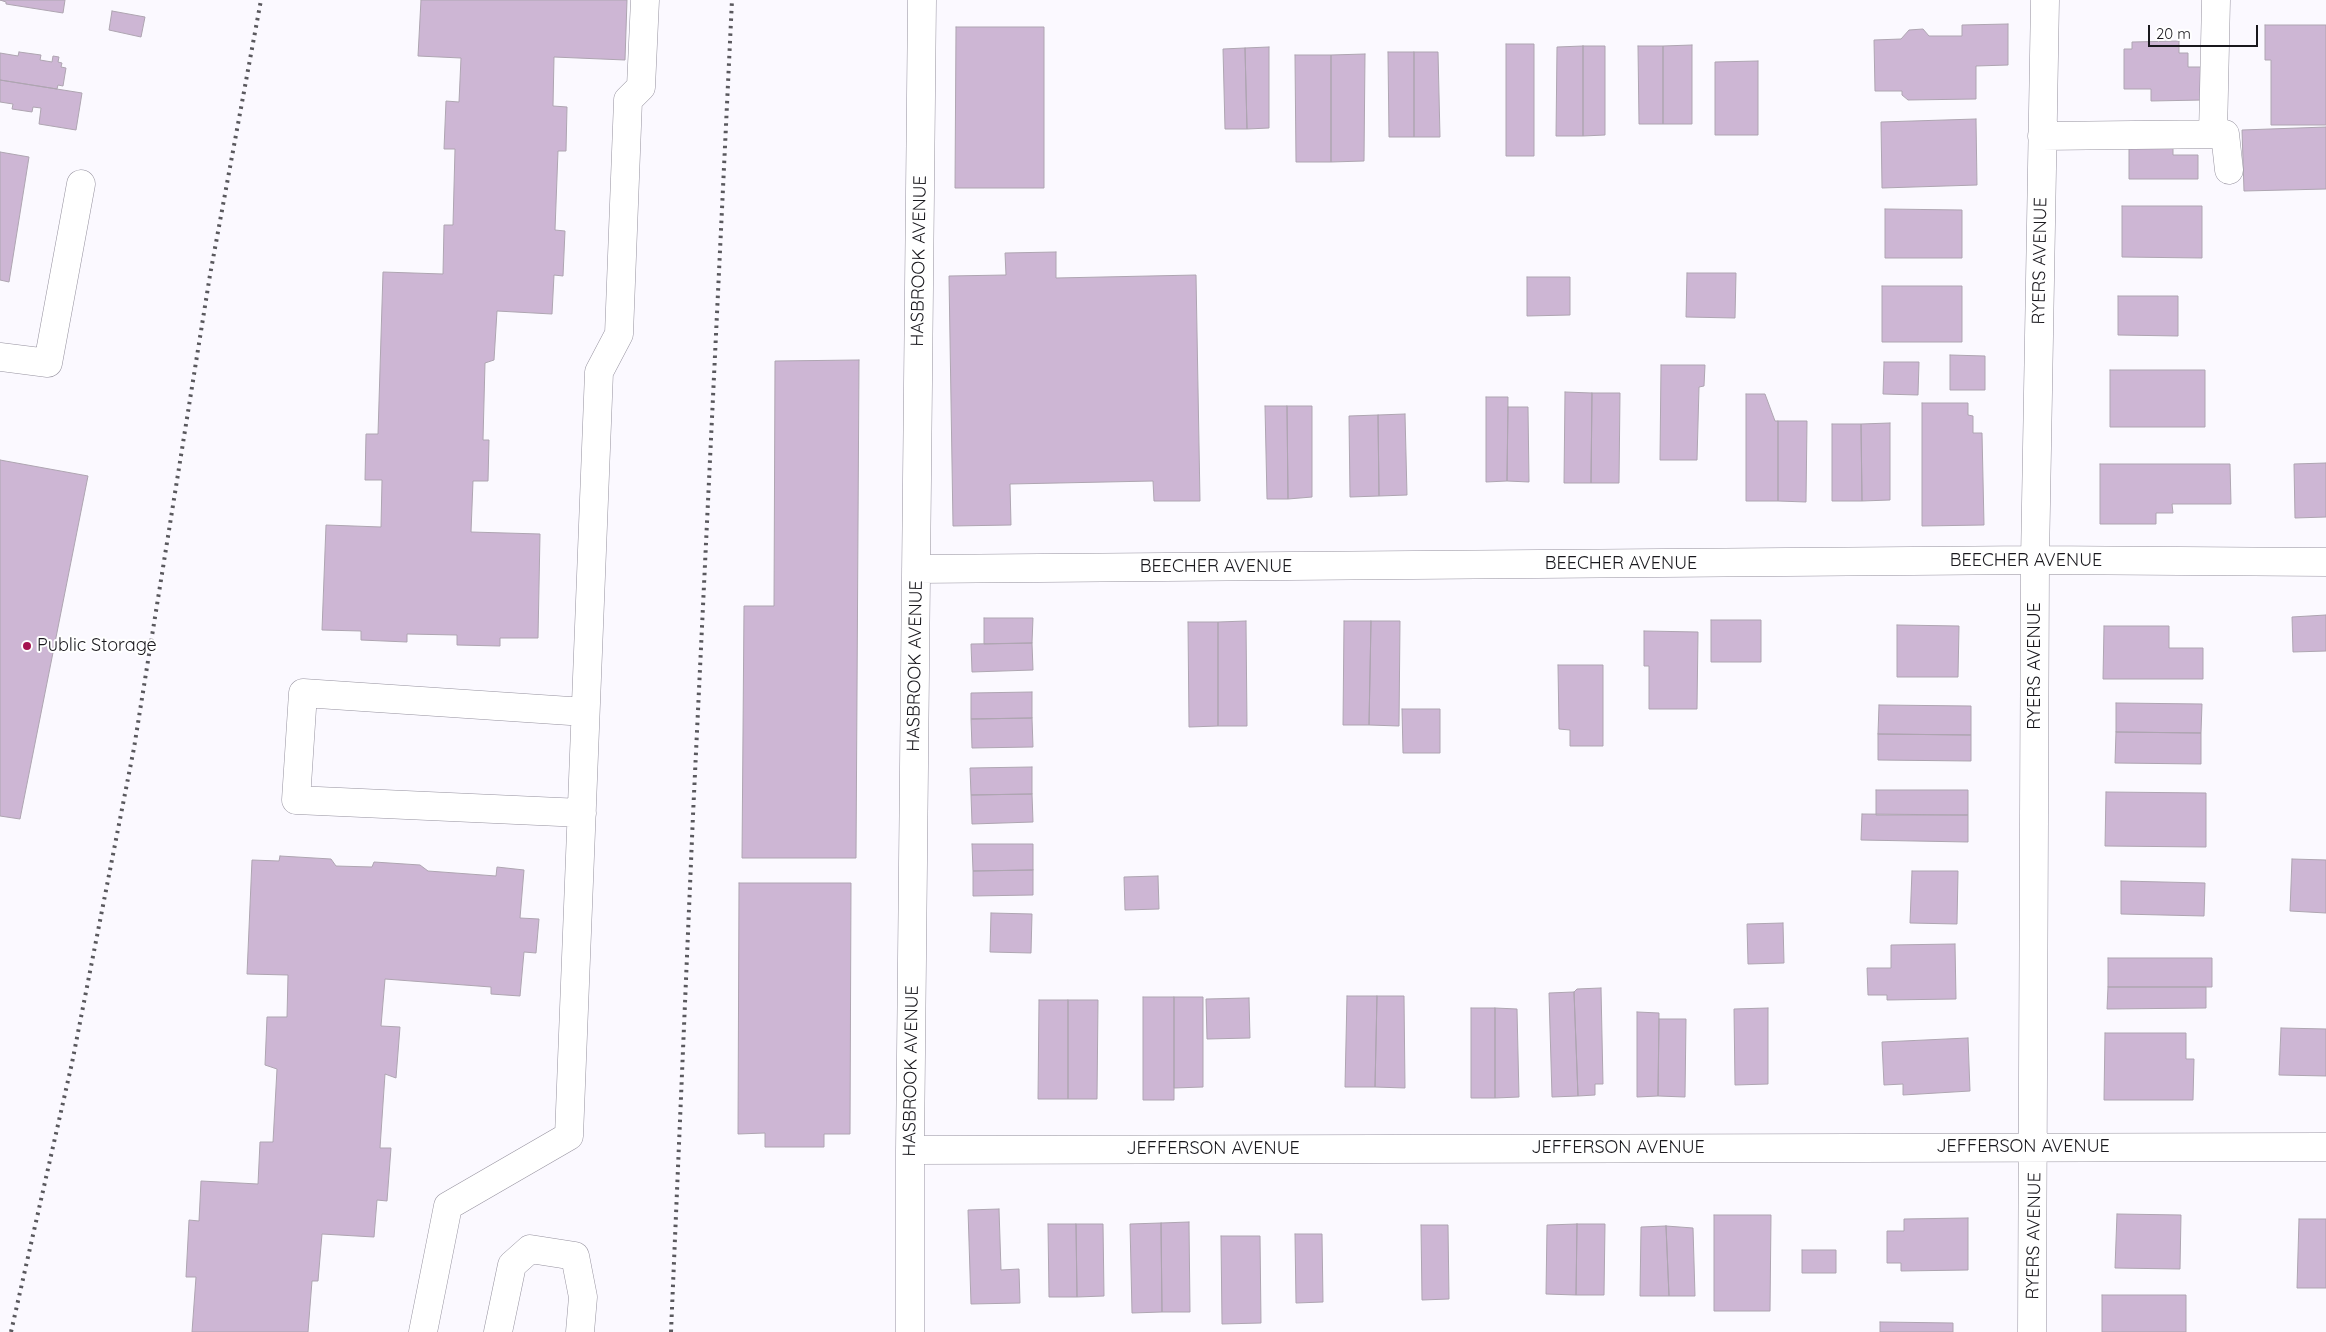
<!DOCTYPE html>
<html>
<head>
<meta charset="utf-8">
<style>
  body { margin:0 }
  #map { position:relative; width:2326px; height:1332px; overflow:hidden; background:#fbf9ff; font-family:Quicksand,sans-serif }
  canvas { display:block }
  .scale { position:absolute; left:2148px; top:25px; width:110px; height:22px; box-sizing:border-box; border:2px solid #19181d; border-top:0; padding-left:6px; font-size:15px; line-height:18px; white-space:nowrap; color:#19181d; -webkit-text-stroke:4px #fff; paint-order:stroke }
</style>
</head>
<body>
<div id="map">
<canvas width="2326" height="1332"></canvas>
<div class="scale">20 m</div>
</div>
<script>
const ctx = document.querySelector('canvas').getContext('2d');
ctx.lineJoin = 'round';
function paint(path, color) { ctx.fillStyle = color; ctx.fill(path, 'evenodd'); }
const toPath = rows => new Path2D(rows.map(r => 'M' + r).join(''));
function strokePath(path, color, width, dash) { ctx.strokeStyle = color; ctx.lineWidth = width; ctx.lineCap = dash ? 'butt' : 'round'; ctx.setLineDash(dash || []); ctx.stroke(path); }
function drawText(font, color, halo, rows, align = 'center') {
  ctx.font = font + ' Quicksand,sans-serif'; ctx.lineWidth = 4; ctx.setLineDash([]); ctx.textBaseline = 'middle'; ctx.strokeStyle = halo; ctx.fillStyle = color; for (const [text, x, y, turn = 0] of rows) {
    ctx.save(); ctx.translate(x, y); ctx.rotate((+turn || 0) * Math.PI / 180); ctx.textAlign = isNaN(turn) ? turn : align; if (halo) ctx.strokeText(text, 0, 0); ctx.fillText(text, 0, 0); ctx.restore();
  }
}
const building = toPath([
  [0,0,65,0,63,13,6,4,6,2,0,0],
  [421,0,627,0,625,60,554,57,553,106,567,107,566,151,558,151,555,230,565,231,563,276,554,275,552,314,497,311,494,360,485,363,483,440,489,440,488,481,473,481,471,532,540,534,538,638,500,638,500,646,457,645,457,635,407,634,407,642,361,640,361,631,322,630,326,525,381,527,382,480,365,480,366,434,378,434,383,272,443,274,444,225,453,225,455,149,444,149,446,101,459,102,461,58,418,56,421,0],
  [112,11,145,17,141,37,109,30,112,11],
  [2008,24,2008,65,1976,66,1976,99,1908,100,1902,95,1902,91,1875,91,1874,40,1901,39,1909,30,1923,29,1929,36,1962,36,1962,25,2008,24],
  [2265,25,2326,25,2326,125,2271,125,2271,60,2265,60,2265,25],
  [956,27,1044,27,1044,188,955,188,956,27],
  [2179,41,2179,53,2188,53,2188,67,2202,67,2203,100,2151,101,2151,89,2124,89,2124,49,2132,49,2132,42,2179,41],
  [1506,44,1534,44,1534,156,1506,156,1506,44],
  [1692,45,1692,124,1663,124,1663,46,1692,45],
  [1583,46,1583,136,1556,136,1557,47,1583,46],
  [1583,46,1605,46,1605,135,1583,136,1583,46],
  [1638,46,1663,46,1663,124,1639,124,1638,46],
  [1269,47,1269,128,1247,129,1245,48,1269,47],
  [1245,48,1247,129,1225,129,1223,49,1245,48],
  [19,52,41,55,40,60,52,62,53,56,59,57,58,62,62,63,61,67,66,68,63,86,58,85,57,89,0,80,0,53,18,56,19,52],
  [1388,52,1414,52,1414,137,1389,137,1388,52],
  [1414,52,1438,52,1440,137,1414,137,1414,52],
  [1365,54,1364,161,1331,162,1331,55,1365,54],
  [1295,55,1331,55,1331,162,1296,162,1295,55],
  [1758,61,1758,135,1715,135,1715,62,1758,61],
  [0,80,82,93,76,130,39,124,41,108,33,107,32,112,12,109,13,104,0,102,0,80],
  [1976,119,1977,185,1882,188,1881,122,1976,119],
  [2326,127,2326,189,2244,191,2242,130,2326,127],
  [2129,145,2173,146,2173,155,2198,155,2198,179,2129,179,2129,145],
  [0,152,29,157,9,282,0,280,0,152],
  [2122,206,2202,206,2202,258,2122,257,2122,206],
  [1885,209,1962,210,1962,258,1885,258,1885,209],
  [1056,252,1056,278,1196,275,1200,501,1154,501,1153,481,1010,484,1011,525,953,526,949,276,1006,275,1005,253,1056,252],
  [1687,273,1736,273,1735,318,1686,317,1687,273],
  [1527,277,1570,277,1570,315,1527,316,1527,277],
  [1882,286,1962,286,1962,342,1882,342,1882,286],
  [2118,296,2178,296,2178,336,2118,335,2118,296],
  [1950,355,1985,356,1985,390,1950,390,1950,355],
  [859,360,856,858,742,858,744,606,774,606,775,361,859,360],
  [1884,362,1919,362,1918,395,1883,394,1884,362],
  [1661,365,1705,365,1704,386,1699,387,1697,460,1660,460,1661,365],
  [2110,370,2205,370,2205,427,2110,427,2110,370],
  [1565,392,1592,393,1591,483,1564,483,1565,392],
  [1592,393,1620,393,1619,483,1591,483,1592,393],
  [1746,394,1765,394,1775,421,1778,421,1778,501,1746,501,1746,394],
  [1486,397,1508,397,1507,481,1486,482,1486,397],
  [1922,403,1968,403,1968,415,1973,416,1973,433,1982,433,1984,525,1922,526,1922,403],
  [1265,406,1287,406,1288,499,1267,499,1265,406],
  [1287,406,1312,406,1312,497,1288,499,1287,406],
  [1508,407,1528,407,1529,482,1507,481,1508,407],
  [1405,414,1407,495,1379,496,1378,415,1405,414],
  [1378,415,1379,496,1350,497,1349,416,1378,415],
  [1778,421,1807,421,1806,502,1778,501,1778,421],
  [1890,423,1890,500,1862,501,1861,424,1890,423],
  [1832,424,1861,424,1862,501,1832,501,1832,424],
  [0,460,88,476,20,819,0,816,0,460],
  [2326,463,2326,517,2295,518,2294,464,2326,463],
  [2100,464,2230,464,2231,504,2172,504,2173,513,2156,513,2156,524,2100,524,2100,464],
  [2326,615,2326,651,2293,652,2292,617,2326,615],
  [984,618,1033,618,1032,643,984,644,984,618],
  [1711,620,1761,620,1761,662,1711,662,1711,620],
  [1246,621,1247,726,1218,726,1218,622,1246,621],
  [1344,621,1371,621,1369,725,1343,725,1344,621],
  [1371,621,1400,621,1399,726,1369,725,1371,621],
  [1188,622,1218,622,1218,726,1189,727,1188,622],
  [1897,625,1959,626,1958,677,1897,677,1897,625],
  [2104,626,2169,626,2169,648,2203,648,2203,679,2103,679,2104,626],
  [1644,631,1698,632,1697,709,1649,709,1649,666,1644,666,1644,631],
  [1032,643,1033,670,972,672,971,644,1032,643],
  [1558,665,1603,665,1603,746,1570,746,1570,730,1559,729,1558,665],
  [1032,692,1032,718,971,719,971,693,1032,692],
  [2116,703,2202,704,2201,733,2116,732,2116,703],
  [1879,705,1971,706,1971,735,1878,734,1879,705],
  [1402,709,1440,709,1440,753,1403,753,1402,709],
  [1032,718,1033,747,972,748,971,719,1032,718],
  [2116,732,2201,733,2201,764,2115,763,2116,732],
  [1878,734,1971,735,1971,761,1878,760,1878,734],
  [1032,767,1032,794,971,795,970,768,1032,767],
  [1876,790,1968,790,1968,815,1876,815,1876,790],
  [2106,792,2206,793,2206,847,2105,846,2106,792],
  [1032,794,1033,822,972,824,971,795,1032,794],
  [1862,814,1968,815,1968,842,1861,840,1862,814],
  [972,844,1033,844,1033,870,973,871,972,844],
  [280,856,331,859,336,866,372,867,374,862,420,865,428,871,496,876,497,867,524,870,520,918,539,919,536,953,524,952,520,996,491,994,491,987,385,979,381,1026,400,1027,396,1078,385,1074,380,1148,391,1148,387,1201,377,1200,374,1237,322,1234,318,1281,312,1281,308,1332,192,1332,196,1277,186,1277,189,1220,199,1221,201,1181,258,1184,260,1142,273,1142,277,1069,265,1065,267,1017,287,1017,288,975,247,974,252,860,279,861,280,856],
  [2292,859,2326,860,2326,913,2290,911,2292,859],
  [1033,870,1033,895,973,896,973,871,1033,870],
  [1912,871,1958,871,1957,924,1910,923,1912,871],
  [1158,876,1159,909,1125,910,1124,877,1158,876],
  [2121,881,2205,883,2204,916,2121,914,2121,881],
  [739,883,851,883,850,1134,824,1134,824,1147,765,1147,765,1133,738,1134,739,883],
  [991,913,1032,914,1031,953,990,952,991,913],
  [1783,923,1784,963,1748,964,1747,924,1783,923],
  [1955,944,1956,999,1887,1000,1887,995,1868,995,1867,968,1891,968,1891,945,1955,944],
  [2108,958,2212,958,2212,987,2108,987,2108,958],
  [2108,987,2206,987,2206,1008,2107,1009,2108,987],
  [1601,988,1603,1084,1595,1084,1595,1095,1578,1096,1574,992,1577,989,1601,988],
  [1574,992,1578,1096,1552,1097,1549,993,1574,992],
  [1347,996,1377,996,1375,1087,1345,1087,1347,996],
  [1377,996,1404,996,1405,1088,1375,1087,1377,996],
  [1143,997,1174,997,1174,1100,1143,1100,1143,997],
  [1174,997,1203,997,1203,1087,1174,1088,1174,997],
  [1249,998,1250,1038,1207,1039,1206,999,1249,998],
  [1039,1000,1068,1000,1068,1099,1038,1099,1039,1000],
  [1068,1000,1098,1000,1097,1099,1068,1099,1068,1000],
  [1471,1008,1495,1008,1495,1098,1471,1098,1471,1008],
  [1495,1008,1517,1009,1519,1097,1495,1098,1495,1008],
  [1768,1008,1768,1084,1735,1085,1734,1009,1768,1008],
  [1637,1012,1659,1013,1658,1096,1637,1097,1637,1012],
  [1659,1019,1686,1019,1685,1097,1658,1096,1659,1019],
  [2281,1028,2326,1029,2326,1076,2279,1075,2281,1028],
  [2105,1033,2186,1033,2186,1059,2194,1059,2193,1100,2104,1100,2105,1033],
  [1968,1038,1970,1091,1903,1095,1903,1084,1884,1085,1882,1042,1968,1038],
  [999,1209,1001,1270,1019,1269,1020,1303,971,1304,968,1210,999,1209],
  [2117,1214,2181,1215,2180,1269,2115,1268,2117,1214],
  [1714,1215,1771,1215,1770,1311,1714,1311,1714,1215],
  [1968,1218,1968,1270,1901,1271,1901,1263,1887,1263,1887,1231,1904,1231,1904,1219,1968,1218],
  [2299,1219,2326,1219,2326,1288,2297,1288,2299,1219],
  [1189,1222,1190,1312,1162,1312,1161,1223,1189,1222],
  [1161,1223,1162,1312,1132,1313,1130,1224,1161,1223],
  [1048,1224,1076,1224,1077,1297,1049,1297,1048,1224],
  [1076,1224,1103,1224,1104,1296,1077,1297,1076,1224],
  [1577,1224,1576,1295,1546,1294,1547,1225,1577,1224],
  [1577,1224,1605,1224,1604,1295,1576,1295,1577,1224],
  [1421,1225,1448,1225,1449,1299,1422,1300,1421,1225],
  [1666,1226,1669,1296,1640,1296,1641,1227,1666,1226],
  [1666,1226,1693,1228,1695,1296,1669,1296,1666,1226],
  [1295,1234,1322,1234,1323,1302,1296,1303,1295,1234],
  [1221,1236,1260,1236,1261,1323,1222,1324,1221,1236],
  [1802,1250,1836,1250,1836,1273,1802,1273,1802,1250],
  [2102,1295,2186,1295,2186,1332,2102,1332,2102,1295],
  [1880,1322,1953,1323,1953,1332,1880,1332,1880,1322]
]);
const minor = toPath([
  [2213,134,2216,0],
  [2042,136,2225,134,2229,170],
  [0,357,48,363,81,184],
  [916,569,2035,560,2326,562],
  [582,813,296,800,303,693,585,712],
  [910,1150,2326,1147],
  [423,1332,448,1206,569,1136,599,372,619,334,628,100,641,87,645,0],
  [498,1332,512,1265,530,1249,575,1256,583,1297,580,1332],
  [910,1332,910,1150,922,0],
  [2032,1332,2035,560,2045,0]
]);
const rail = toPath([
  [11,1332,72,1063,134,748,210,275,261,0],
  [671,1332,693,815,732,0]
]);
const markers = [
  [27,646,5,"#a51250"]
];
const streetNames = [
  ["HASBROOK AVENUE",919,261,-89],
  ["RYERS AVENUE",2040,261,-89],
  ["BEECHER AVENUE",2026,561],
  ["BEECHER AVENUE",1621,564],
  ["BEECHER AVENUE",1216,567],
  ["HASBROOK AVENUE",915,666,-89],
  ["RYERS AVENUE",2035,666,-90],
  ["HASBROOK AVENUE",911,1071,-89],
  ["JEFFERSON AVENUE",2023,1147],
  ["JEFFERSON AVENUE",1618,1148],
  ["JEFFERSON AVENUE",1213,1149],
  ["RYERS AVENUE",2034,1236,-89]
];
const poiNames = [
  ["Public Storage",37,646]
];
paint(building, '#cdb6d4');
strokePath(building, '#aea5b1', 1);
strokePath(minor, '#96929f', 29);
strokePath(minor, '#fff', 28);
strokePath(rail, '#59585d', 4, [2.5, 5]);
for (const [x, y, r, color] of markers) { const dot = new Path2D(); dot.arc(x, y, r, 0, 2 * Math.PI); ctx.fillStyle = color; ctx.fill(dot); strokePath(dot, '#fff', 2); }
drawText('18px', '#19181d', '#fff', streetNames);
drawText('18px', '#19181d', '#fff', poiNames, 'left');
</script>
</body>
</html>
